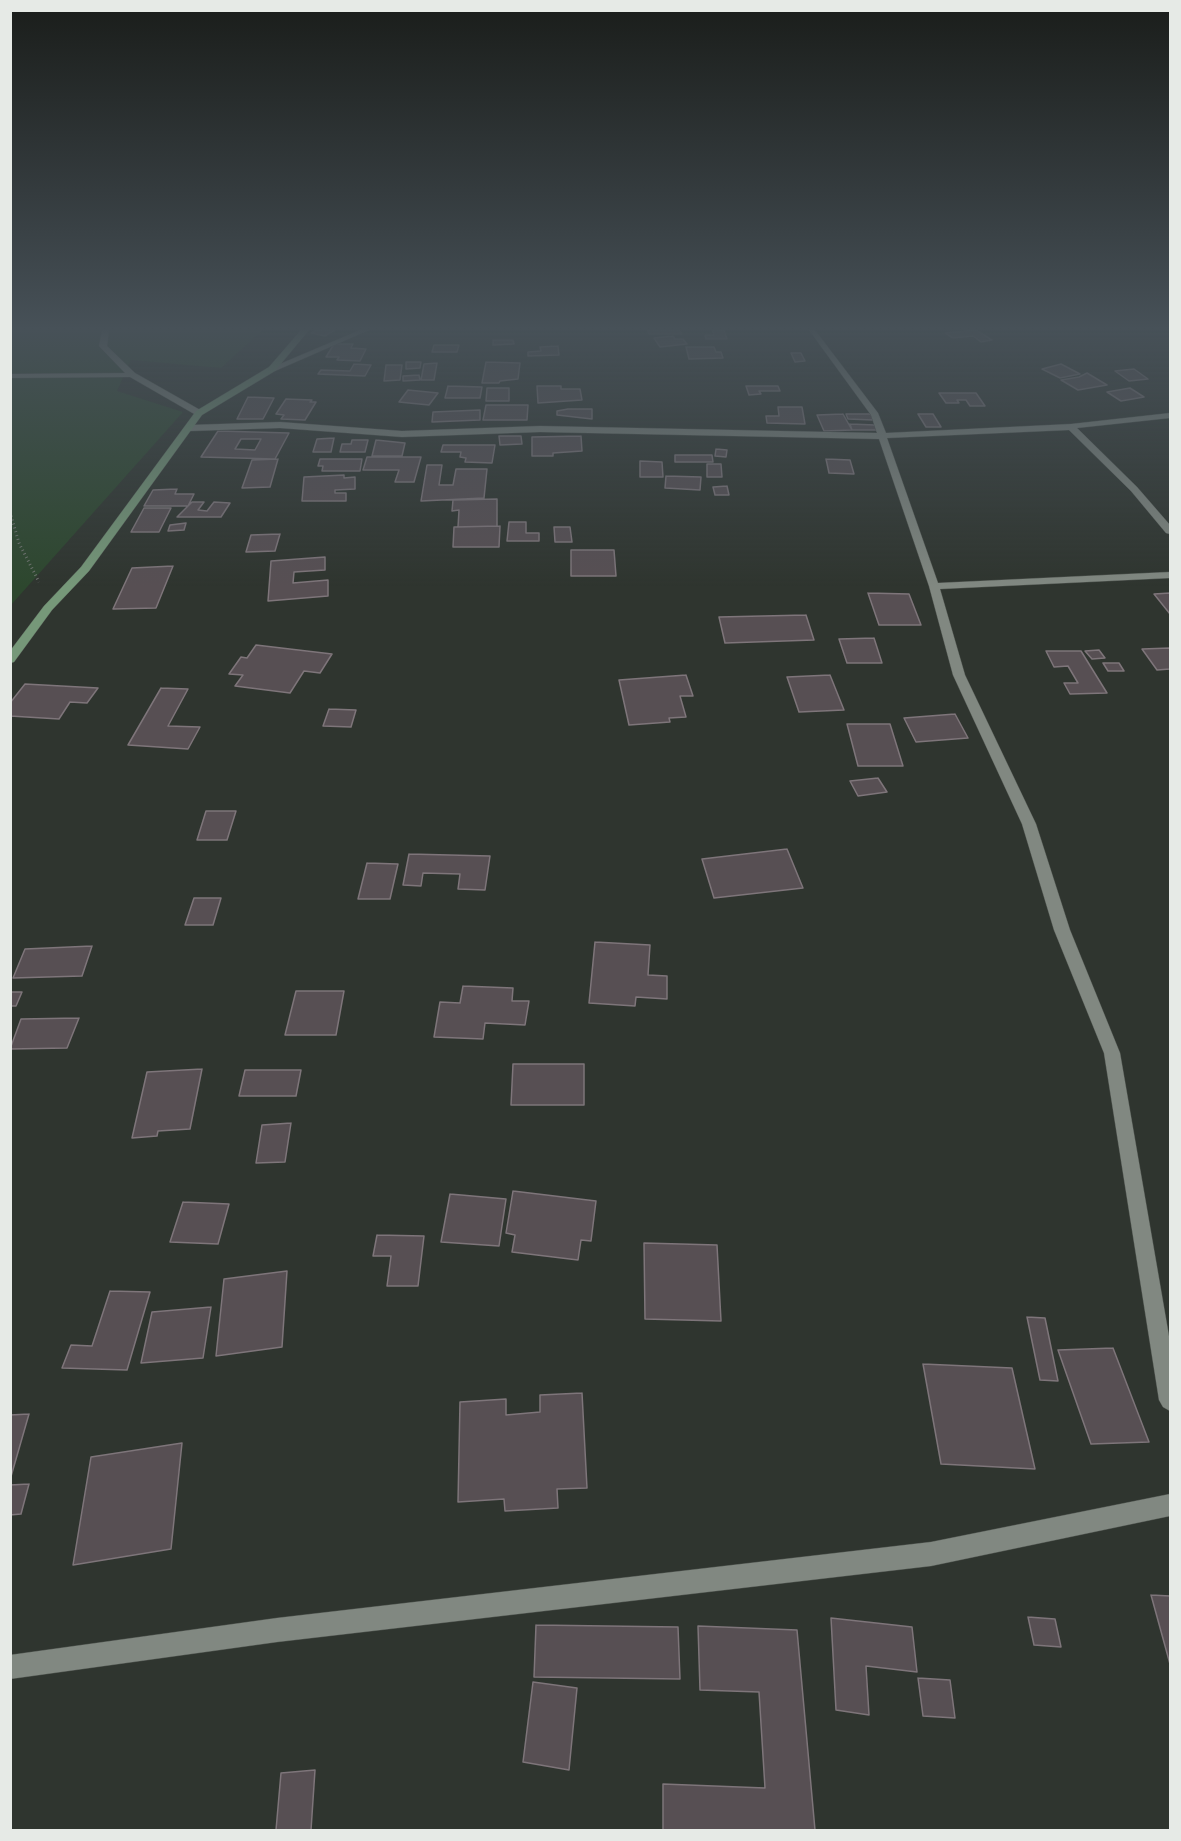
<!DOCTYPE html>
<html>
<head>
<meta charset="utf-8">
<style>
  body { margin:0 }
  #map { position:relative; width:1181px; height:1841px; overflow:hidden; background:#2f352f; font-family:"Space Grotesk",sans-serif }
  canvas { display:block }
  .frame { position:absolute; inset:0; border:12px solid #e6eae6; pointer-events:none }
</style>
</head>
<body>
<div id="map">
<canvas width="1181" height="1841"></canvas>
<div class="frame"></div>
</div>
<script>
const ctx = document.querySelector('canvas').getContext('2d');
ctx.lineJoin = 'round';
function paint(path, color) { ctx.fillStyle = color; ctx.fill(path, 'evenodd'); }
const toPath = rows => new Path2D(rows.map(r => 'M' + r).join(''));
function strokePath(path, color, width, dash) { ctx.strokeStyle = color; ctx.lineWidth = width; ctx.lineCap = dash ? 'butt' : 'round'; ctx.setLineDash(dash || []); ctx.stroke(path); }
const green = toPath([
  [11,330,263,330,221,368,131,360,117,391,183,412,11,605]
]);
const building = toPath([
  [316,330,335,330,325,336,311,333,316,330],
  [647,330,679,330,682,334,649,334,647,330],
  [712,330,724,330,727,339,706,339,705,335,714,335,712,330],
  [976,330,992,340,981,342,973,336,953,338,945,333,976,330],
  [673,336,675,339,683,339,687,344,660,347,654,338,673,336],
  [493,340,513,340,514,344,493,345,493,340],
  [334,344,353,344,351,348,366,349,360,361,337,360,339,357,326,357,334,344],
  [434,345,459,345,457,352,432,352,434,345],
  [558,346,559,355,528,356,528,352,541,351,540,347,558,346],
  [686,347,714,347,716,352,721,352,723,358,689,359,686,347],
  [791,353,801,353,805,361,795,362,791,353],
  [406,362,421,362,420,368,406,369,406,362],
  [486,362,520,363,518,379,500,381,499,383,482,383,486,362],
  [437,363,434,380,421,380,424,364,437,363],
  [354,364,371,365,365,376,318,374,321,370,350,371,354,364],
  [1061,364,1080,374,1060,378,1042,369,1061,364],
  [386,365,402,365,400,380,384,381,386,365],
  [1134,369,1148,379,1129,381,1115,371,1134,369],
  [1087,373,1107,385,1078,390,1061,380,1079,377,1087,373],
  [419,375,420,380,403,381,403,376,419,375],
  [448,386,482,387,480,398,445,398,448,386],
  [537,386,561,386,561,389,580,389,582,400,538,403,537,386],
  [746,386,778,386,780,391,759,391,761,394,749,395,746,386],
  [487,388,509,388,509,401,486,401,487,388],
  [1130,388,1144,397,1121,401,1107,392,1130,388],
  [408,390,438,393,429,405,399,402,408,390],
  [939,393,976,393,985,406,970,406,966,400,957,400,959,403,946,403,939,393],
  [248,397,274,398,263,419,237,419,248,397],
  [286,399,312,400,310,402,316,402,305,420,281,419,284,415,276,414,286,399],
  [486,405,528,405,527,420,483,420,486,405],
  [778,407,802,407,805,424,767,423,766,416,779,416,778,407],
  [568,409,592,409,592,419,557,415,557,411,568,409],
  [480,410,480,420,432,422,433,412,480,410],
  [843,414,852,430,824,431,817,415,843,414],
  [846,414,871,414,873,420,848,419,846,414],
  [918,414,933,414,941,427,926,427,918,414],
  [850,424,875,425,877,430,852,430,850,424],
  [218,431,289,433,275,459,201,457,218,431],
  [241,439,261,439,255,450,235,449,241,439],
  [499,436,521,436,522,444,500,445,499,436],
  [581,436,582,451,553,453,553,456,532,456,532,437,581,436],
  [334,438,331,452,313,452,317,439,334,438],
  [352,440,368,440,365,452,340,452,342,444,351,444,352,440],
  [376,440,405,443,402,456,372,456,376,440],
  [443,445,495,445,492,463,465,462,466,458,460,457,461,452,441,452,443,445],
  [716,449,727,450,726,457,715,456,716,449],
  [675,455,712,455,713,462,675,462,675,455],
  [367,457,421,457,414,482,395,482,399,470,363,470,367,457],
  [278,459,270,487,242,488,252,460,278,459],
  [320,459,362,459,360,471,322,471,323,466,318,466,320,459],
  [826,459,850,460,854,474,829,473,826,459],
  [640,461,662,462,663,477,640,477,640,461],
  [707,464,721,464,722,477,707,477,707,464],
  [427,465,442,465,439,485,453,485,456,469,487,469,484,498,421,501,427,465],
  [344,475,344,478,355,477,355,489,335,490,335,493,346,493,346,501,302,501,304,477,344,475],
  [666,476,701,477,700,490,665,488,666,476],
  [727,486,729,495,715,495,713,487,727,486],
  [177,489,175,494,194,494,188,506,144,506,153,490,177,489],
  [497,499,497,526,458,527,459,510,452,511,453,500,497,499],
  [192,502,204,502,198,510,207,511,214,502,230,503,221,517,177,517,192,502],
  [144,508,171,508,159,532,131,532,144,508],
  [509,522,526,522,526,533,539,533,539,541,507,541,509,522],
  [186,523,184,530,168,531,170,525,186,523],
  [500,526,499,547,453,547,454,527,500,526],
  [554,527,570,527,572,542,555,542,554,527],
  [280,534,275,551,246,552,251,535,280,534],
  [571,550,614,550,616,576,571,576,571,550],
  [325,557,325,570,294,572,293,583,328,580,328,596,268,601,271,561,325,557],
  [173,566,156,608,113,609,132,568,173,566],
  [868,593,909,594,921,625,879,625,868,593],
  [1170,593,1170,614,1154,594,1170,593],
  [806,615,814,640,725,643,719,617,806,615],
  [874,638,882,663,847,663,839,639,874,638],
  [256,645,332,654,320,673,304,671,290,693,235,686,243,675,229,674,241,657,247,658,256,645],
  [1170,648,1170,669,1157,670,1142,649,1170,648],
  [1099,650,1105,658,1092,659,1085,651,1099,650],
  [1046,651,1081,651,1107,693,1070,694,1064,683,1078,683,1068,666,1054,667,1046,651],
  [1103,663,1119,663,1124,671,1108,671,1103,663],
  [686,675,693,696,680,696,686,717,669,718,670,722,629,725,619,680,686,675],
  [830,675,844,710,799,712,787,677,830,675],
  [25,684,98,688,87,703,70,702,59,719,10,716,10,703,25,684],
  [161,688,188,689,168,726,200,727,188,749,128,745,161,688],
  [329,709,356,710,351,727,323,726,329,709],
  [955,714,968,738,916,742,904,718,955,714],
  [847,724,890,724,903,766,858,766,847,724],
  [878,778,887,792,858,796,850,781,878,778],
  [206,811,236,811,227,840,197,840,206,811],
  [787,849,803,888,714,898,702,859,787,849],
  [409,854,490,856,485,890,458,889,460,874,423,873,421,886,403,885,409,854],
  [367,863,398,864,390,899,358,899,367,863],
  [194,898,221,898,213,925,185,925,194,898],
  [595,942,650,945,648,975,667,976,667,999,636,997,635,1006,589,1003,595,942],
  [92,946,82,976,13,978,25,949,92,946],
  [463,986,513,988,512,1001,529,1001,525,1025,485,1023,483,1039,434,1037,440,1002,460,1003,463,986],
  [296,991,344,991,336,1035,285,1035,296,991],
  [10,992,22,992,16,1006,10,1006,10,992],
  [79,1018,67,1048,10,1049,21,1019,79,1018],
  [513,1064,584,1064,584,1105,511,1105,513,1064],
  [202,1069,190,1129,158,1131,157,1136,132,1138,147,1072,202,1069],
  [245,1070,301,1070,296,1096,239,1096,245,1070],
  [291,1123,285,1162,256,1163,262,1125,291,1123],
  [513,1191,596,1201,591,1241,581,1240,578,1260,512,1252,515,1235,506,1233,513,1191],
  [450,1194,506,1199,499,1246,441,1242,450,1194],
  [183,1202,229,1204,218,1244,170,1242,183,1202],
  [377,1235,424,1236,418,1286,387,1286,391,1256,373,1256,377,1235],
  [644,1243,717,1245,721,1321,645,1319,644,1243],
  [287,1271,282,1347,216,1356,224,1279,287,1271],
  [110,1291,150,1292,127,1370,62,1368,71,1345,92,1346,110,1291],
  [211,1307,203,1358,141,1363,152,1312,211,1307],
  [1027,1317,1045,1318,1058,1381,1040,1380,1027,1317],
  [1113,1348,1149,1442,1091,1444,1058,1350,1113,1348],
  [923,1364,1012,1368,1035,1469,941,1464,923,1364],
  [582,1393,587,1488,557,1489,558,1508,505,1511,504,1499,458,1502,460,1402,506,1399,506,1415,540,1412,540,1395,582,1393],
  [29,1414,10,1480,10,1415,29,1414],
  [182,1443,171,1549,73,1565,91,1457,182,1443],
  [29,1484,21,1514,10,1515,10,1485,29,1484],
  [1151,1595,1170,1596,1170,1664,1151,1595],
  [1028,1617,1055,1619,1061,1647,1034,1645,1028,1617],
  [831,1618,912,1627,917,1672,866,1666,869,1715,836,1710,831,1618],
  [536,1625,678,1627,680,1679,534,1677,536,1625],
  [698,1626,797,1630,815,1830,663,1830,663,1784,765,1788,759,1692,700,1690,698,1626],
  [918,1678,950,1680,955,1718,923,1716,918,1678],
  [533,1682,577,1688,569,1770,523,1762,533,1682],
  [315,1770,311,1830,276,1830,281,1773,315,1770]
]);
const path = toPath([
  [10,512,19,543,39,582]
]);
const street = toPath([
  [102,330,109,330,107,346,135,373,202,411,202,415,196,415,130,377,10,378,10,374,125,373,99,346,102,330],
  [360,330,369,330,275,371,268,369,360,330],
  [809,330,815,330,878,413,886,433,1071,424,1170,413,1170,418,1077,428,1137,487,1170,525,1170,534,1166,533,1131,491,1069,430,887,438,938,583,1170,572,1170,578,940,589,965,675,1036,824,1070,930,1120,1053,1170,1342,1170,1411,1163,1407,1159,1400,1104,1053,1054,930,1022,824,953,675,929,586,879,439,540,432,402,437,280,428,190,431,186,428,190,425,280,422,402,431,540,426,877,433,871,415,809,330],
  [1170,1494,1170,1516,931,1566,277,1642,10,1679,10,1655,277,1618,931,1542,1170,1494]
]);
const secondary = toPath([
  [301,330,309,330,275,371,202,415,89,571,52,610,14,662,10,663,10,651,44,606,81,567,196,411,269,367,301,330]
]);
paint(green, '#2d472e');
paint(building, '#574f53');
strokePath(building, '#7e757a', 1.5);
strokePath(street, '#4d524d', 1);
strokePath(secondary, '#4d524d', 1);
strokePath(path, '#707570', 3, [1, 3]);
paint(street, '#818881');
paint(secondary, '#769879');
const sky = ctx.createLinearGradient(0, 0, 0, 587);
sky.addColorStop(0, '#1a1d1a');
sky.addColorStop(0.56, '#475158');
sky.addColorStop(1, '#47515800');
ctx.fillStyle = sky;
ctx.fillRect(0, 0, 1181, 587);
</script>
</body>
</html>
